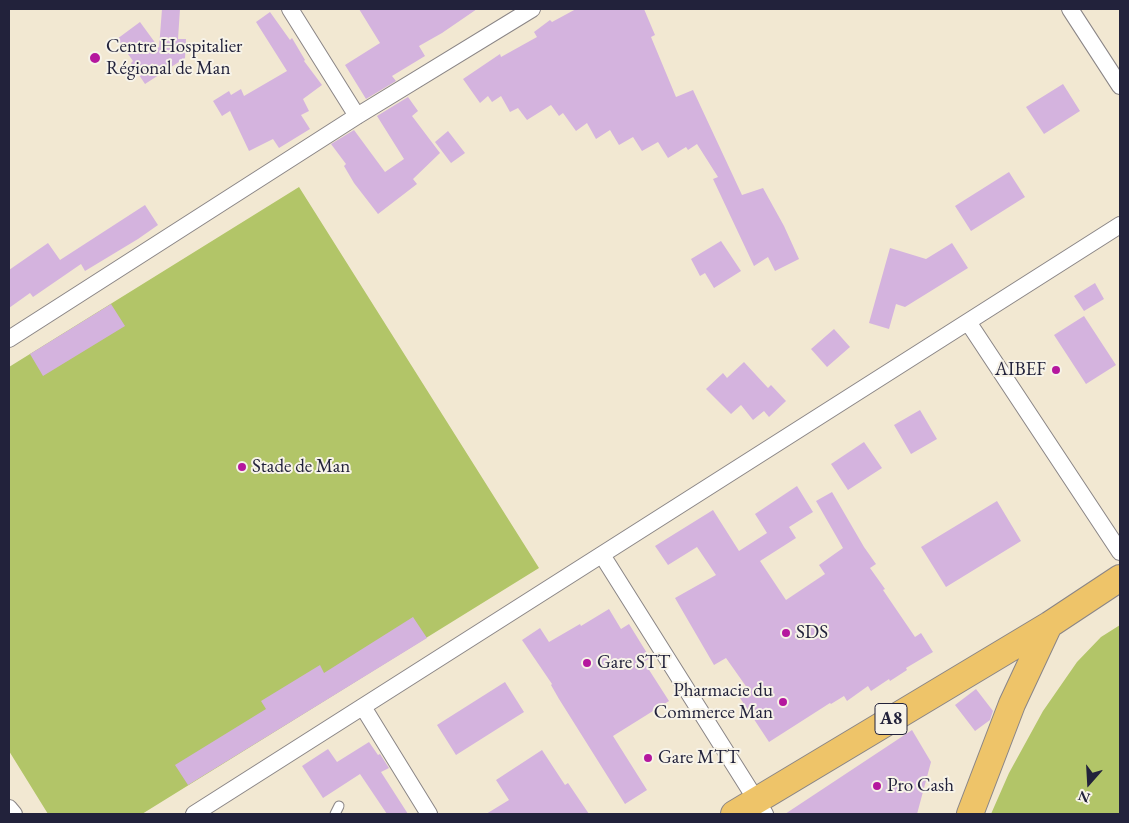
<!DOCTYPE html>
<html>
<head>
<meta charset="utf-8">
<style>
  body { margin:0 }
  #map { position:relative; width:1129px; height:823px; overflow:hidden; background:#f2e8d2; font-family:"EB Garamond",serif }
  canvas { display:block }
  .frame { position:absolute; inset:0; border:10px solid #22223b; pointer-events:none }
  .north { position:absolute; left:1064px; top:758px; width:50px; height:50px; -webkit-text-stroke:4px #f7f3e8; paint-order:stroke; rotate:199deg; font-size:14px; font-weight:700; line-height:20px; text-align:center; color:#22223b }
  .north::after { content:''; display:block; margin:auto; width:18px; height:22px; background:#22223b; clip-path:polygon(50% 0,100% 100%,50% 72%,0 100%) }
</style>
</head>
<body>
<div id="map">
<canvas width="1129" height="823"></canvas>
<div class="frame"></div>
<div class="north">N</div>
</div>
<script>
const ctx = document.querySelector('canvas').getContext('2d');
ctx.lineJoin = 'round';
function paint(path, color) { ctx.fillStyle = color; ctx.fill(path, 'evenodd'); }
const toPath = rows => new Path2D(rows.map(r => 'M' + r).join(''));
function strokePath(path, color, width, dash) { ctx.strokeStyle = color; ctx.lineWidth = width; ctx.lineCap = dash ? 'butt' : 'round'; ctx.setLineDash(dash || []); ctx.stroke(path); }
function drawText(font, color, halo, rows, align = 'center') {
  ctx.font = font + ' "EB Garamond",serif'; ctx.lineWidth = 4; ctx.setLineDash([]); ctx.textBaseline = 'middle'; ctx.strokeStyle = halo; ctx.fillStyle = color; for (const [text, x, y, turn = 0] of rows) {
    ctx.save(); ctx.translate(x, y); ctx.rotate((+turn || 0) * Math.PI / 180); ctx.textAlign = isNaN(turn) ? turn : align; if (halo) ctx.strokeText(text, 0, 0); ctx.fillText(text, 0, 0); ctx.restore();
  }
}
const green = toPath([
  [299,187,539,568,142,814,48,814,9,751,9,367],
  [1120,625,1120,814,991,814,1009,773,1043,711,1077,662,1101,637]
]);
const building = toPath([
  [162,9,180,9,178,39,186,39,185,58,145,84,131,63,133,61,117,39,140,22,159,48],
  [359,9,477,9,442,33,419,46,425,56,392,76,396,81,366,99,345,65,380,43],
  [576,9,644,9,655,35,651,37,676,97,693,90,742,195,763,188,784,226,799,259,775,271,768,257,754,266,713,179,718,177,697,144,688,150,686,147,668,158,658,142,642,151,633,137,619,145,610,130,596,139,587,123,576,131,563,113,559,116,551,105,527,120,518,108,510,112,501,96,492,102,488,96,480,103,463,79,500,54,501,57,537,37,534,32,550,20,552,22],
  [270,12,290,40,292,38,305,60,304,61,322,85,303,99,309,111,301,115,310,129,279,148,273,139,249,151,230,111,222,116,213,101,229,91,231,95,241,89,244,96,287,71,256,22],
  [1063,84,1080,111,1044,134,1026,107],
  [408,97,418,111,412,116,440,153,413,179,417,184,378,214,354,183,344,166,346,164,331,144,354,130,385,172,404,159,377,116],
  [448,131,465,153,451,163,435,142],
  [1009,172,1025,197,971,231,955,206],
  [145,205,158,225,138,239,85,271,81,264,33,297,30,293,9,308,9,270,48,243,60,260],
  [721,241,741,271,714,288,705,273,700,276,691,259],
  [952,243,968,268,905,307,896,304,889,329,869,323,890,248,926,259],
  [1095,283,1104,299,1084,311,1074,296],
  [111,304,125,326,43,376,30,354],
  [1084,316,1116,365,1086,384,1054,335],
  [834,329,850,347,827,367,811,349],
  [744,362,768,388,771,385,786,401,769,417,764,411,753,420,741,405,731,414,706,389,723,373,727,378],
  [920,410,937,439,911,454,894,425],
  [864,442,882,468,848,490,831,464],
  [797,486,813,512,789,527,796,538,760,561,786,600,825,574,819,565,843,548,816,501,832,492,864,547,876,564,870,568,885,589,883,590,915,637,921,633,933,652,906,668,907,670,890,681,889,679,871,691,868,686,847,701,844,696,831,704,830,703,769,742,740,698,750,692,726,658,714,665,675,598,716,575,697,547,668,565,655,546,713,510,739,551,767,533,755,514],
  [997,501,1021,541,946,587,921,547],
  [609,609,621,629,629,624,650,658,644,662,669,701,613,736,647,790,625,804,559,699,551,685,552,684,522,640,540,628,549,642,580,624,581,626],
  [413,617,427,638,188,785,175,765,266,709,261,701,320,665,324,673],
  [505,682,524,712,456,755,437,725],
  [976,689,993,711,990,720,975,731,955,705],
  [912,730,931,762,917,814,785,814],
  [369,742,378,755,380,754,389,768,381,772,408,814,387,814,360,774,323,798,302,766,328,749,337,762],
  [542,750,565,785,568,783,589,814,486,814,509,800,496,780]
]);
const lane = toPath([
  [335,814,339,806]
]);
const street = toPath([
  [290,9,357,116],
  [1070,9,1120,86],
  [968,322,1120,552],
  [9,339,357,116,532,9],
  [602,555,765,814],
  [363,707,429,814],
  [9,808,14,814],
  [194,814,1120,225]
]);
const primary = toPath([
  [734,814,1049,625,1120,578],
  [970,814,1012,704,1049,625]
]);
const markers = [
  [95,58,6,"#b5179e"],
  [1056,370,5,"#b5179e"],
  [242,467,5,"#b5179e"],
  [786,633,5,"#b5179e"],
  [587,663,5,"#b5179e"],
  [783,702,5,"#b5179e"],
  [648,758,5,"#b5179e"],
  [877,786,5,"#b5179e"]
];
const shields = [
  [891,719,32]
];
const shieldNames = [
  ["A8",891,719]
];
const poiNames = [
  ["Centre Hospitalier",106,47],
  ["Régional de Man",106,69],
  ["AIBEF",1046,370,"right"],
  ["Stade de Man",252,467],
  ["SDS",796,633],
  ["Gare STT",597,663],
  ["Pharmacie du",773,691,"right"],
  ["Commerce Man",773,713,"right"],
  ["Gare MTT",658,758],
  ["Pro Cash",887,786]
];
paint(green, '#b2c568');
paint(building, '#d4b3de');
strokePath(lane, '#8a8586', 11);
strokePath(street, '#8a8586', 18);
strokePath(primary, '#8a8586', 28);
strokePath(lane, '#fff', 9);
strokePath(street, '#fff', 16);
strokePath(primary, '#eec469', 26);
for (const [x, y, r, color] of markers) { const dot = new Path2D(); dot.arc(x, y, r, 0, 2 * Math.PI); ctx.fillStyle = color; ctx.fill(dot); strokePath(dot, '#f7f3e8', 2); }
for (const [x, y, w] of shields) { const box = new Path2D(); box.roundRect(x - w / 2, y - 15.5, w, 31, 4); ctx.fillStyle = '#f7f3e8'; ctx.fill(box); strokePath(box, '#22223b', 1); }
drawText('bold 18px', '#22223b', null, shieldNames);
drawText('19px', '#22223b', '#f7f3e8', poiNames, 'left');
</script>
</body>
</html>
